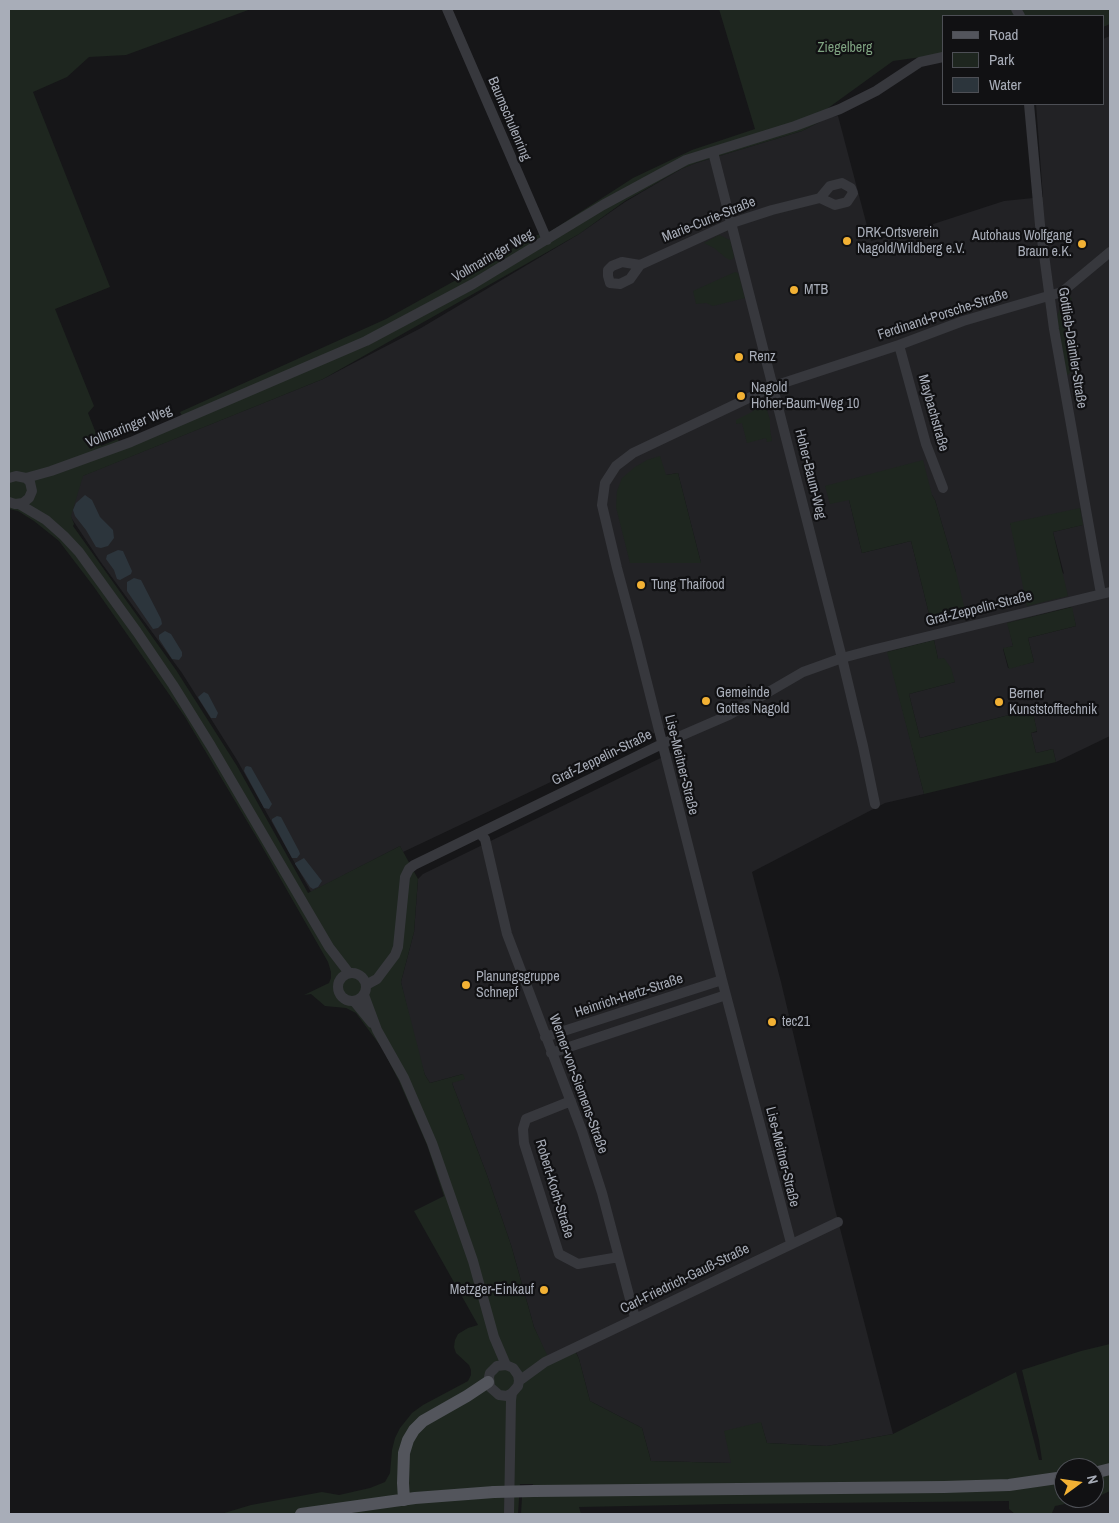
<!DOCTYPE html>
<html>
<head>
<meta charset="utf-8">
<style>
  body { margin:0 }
  #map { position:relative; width:1119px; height:1523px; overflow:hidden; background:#161618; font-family:"Archivo Narrow",sans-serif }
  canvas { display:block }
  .frame { position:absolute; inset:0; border:10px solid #a8adb8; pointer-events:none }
  .legend { position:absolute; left:942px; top:15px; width:162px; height:90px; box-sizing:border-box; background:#111113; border:1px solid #4d4f55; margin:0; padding:6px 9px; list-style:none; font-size:15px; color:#a8adb8 }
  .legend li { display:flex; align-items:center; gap:10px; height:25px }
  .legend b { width:25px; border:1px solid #4d4f55 }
  .north { position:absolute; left:1054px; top:1458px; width:50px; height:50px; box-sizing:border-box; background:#111113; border:1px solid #4d4f55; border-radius:50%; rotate:76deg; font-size:14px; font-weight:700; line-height:20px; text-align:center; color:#a8adb8 }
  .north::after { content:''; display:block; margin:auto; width:18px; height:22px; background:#f2b134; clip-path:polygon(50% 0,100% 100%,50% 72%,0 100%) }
</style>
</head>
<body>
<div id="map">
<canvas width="1119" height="1523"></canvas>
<div class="frame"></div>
<ul class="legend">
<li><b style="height:6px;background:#53555c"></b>Road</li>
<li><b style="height:14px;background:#1e261f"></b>Park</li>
<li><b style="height:14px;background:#2c353c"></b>Water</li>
</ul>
<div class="north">N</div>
</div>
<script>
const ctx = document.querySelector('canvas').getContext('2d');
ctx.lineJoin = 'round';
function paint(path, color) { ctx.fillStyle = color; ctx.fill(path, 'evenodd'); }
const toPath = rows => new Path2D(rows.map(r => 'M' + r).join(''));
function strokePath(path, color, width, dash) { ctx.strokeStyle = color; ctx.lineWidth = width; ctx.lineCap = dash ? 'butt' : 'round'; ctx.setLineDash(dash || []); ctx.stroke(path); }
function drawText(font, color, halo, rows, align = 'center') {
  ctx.font = font + ' "Archivo Narrow",sans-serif'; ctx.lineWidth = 4.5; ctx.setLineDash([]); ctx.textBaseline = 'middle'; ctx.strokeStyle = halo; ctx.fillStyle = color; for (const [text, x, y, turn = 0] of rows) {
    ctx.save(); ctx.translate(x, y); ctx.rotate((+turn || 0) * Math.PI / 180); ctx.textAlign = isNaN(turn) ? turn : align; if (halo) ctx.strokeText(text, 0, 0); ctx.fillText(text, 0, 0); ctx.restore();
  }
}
const built = toPath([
  [1110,36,1110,736,1056,762,1053,749,1036,753,1031,733,1037,732,1032,709,920,738,909,694,955,682,938,659,934,640,888,652,924,794,885,803,752,872,781,982,834,1205,893,1434,827,1446,767,1443,761,1423,732,1463,651,1461,642,1428,590,1401,579,1359,573,1344,547,1357,534,1327,511,1245,487,1175,452,1083,463,1074,430,1083,425,1075,418,1054,401,982,414,932,418,879,423,874,675,751,669,726,403,852,400,846,311,892,237,760,182,673,100,561,70,516,82,476,323,379,421,328,579,234,625,202,681,169,696,163,802,131,829,117,838,116,871,241,918,229,1004,201,1043,197,1036,104,1103,104,1103,39],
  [678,473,701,563,666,475],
  [932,495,935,500,956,572,929,614,911,541,862,553,849,500],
  [1080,509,1082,525,1053,532,1064,574,1010,524],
  [1071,607,1076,626,1028,638,1034,662,1008,668,1003,649,1013,646,1008,623]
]);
const green = toPath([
  [9,9,251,9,126,55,89,57,67,77,33,92,110,287,55,309,94,406,88,413,101,446,118,439,119,442,182,416,180,412,386,319,537,235,551,231,633,178,692,150,755,129,719,9,1110,9,1110,24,1103,27,1103,16,943,16,943,54,893,61,824,111,829,117,802,131,696,163,681,169,625,201,579,234,323,379,83,476,71,516,74,524,73,526,176,670,237,766,308,893,400,846,418,879,414,932,401,982,425,1075,430,1083,463,1074,465,1079,452,1083,487,1175,511,1245,534,1327,549,1359,574,1348,579,1359,590,1401,642,1428,651,1461,731,1463,724,1431,761,1422,767,1443,827,1446,893,1434,1016,1372,1039,1460,1042,1460,1039,1440,1022,1370,1081,1351,1110,1344,1110,1491,1095,1498,1055,1506,1052,1513,1046,1514,1015,1514,1009,1509,1009,1501,727,1504,579,1507,581,1514,521,1514,522,1497,534,1491,533,1484,520,1484,518,1514,221,1514,251,1505,322,1492,339,1495,370,1488,385,1482,390,1473,392,1450,395,1438,400,1428,412,1413,423,1405,468,1381,471,1375,471,1370,469,1365,456,1353,454,1347,455,1340,458,1334,468,1328,478,1325,414,1211,444,1196,427,1145,399,1081,382,1048,356,1013,346,1008,325,1006,311,994,304,995,329,983,331,978,331,972,328,962,260,843,185,717,94,587,59,541,34,521,18,511,9,509],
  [1064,1468,1094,1468,1094,1498,1064,1498],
  [719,235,730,240,734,256,733,259,730,260,726,258,714,248,704,243],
  [735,272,738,273,745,298,713,306,706,303,696,304,693,291],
  [1069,295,1072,299,1065,308,1064,314,1075,369,1066,376,1057,316,1062,303],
  [761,405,767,410,770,420,770,429,772,441,767,442,766,438,747,443,742,423,736,424,736,420,752,412,757,406],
  [660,456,666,475,678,473,701,563,630,563,616,507,617,491,622,478,635,467,647,460],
  [923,460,932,495,935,500,956,572,967,619,944,621,929,614,911,541,862,553,849,500,830,504,825,486],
  [1080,508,1083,525,1053,532,1068,596,1027,606,1010,523],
  [1072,607,1076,626,1028,638,1034,662,1009,669,1003,648,1013,646,1007,623],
  [934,640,938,659,944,658,951,668,955,682,909,694,920,738,1032,709,1037,731,1031,733,1036,753,1053,749,1056,762,924,794,887,652]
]);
const water = toPath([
  [85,495,92,500,100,517,113,530,114,538,108,546,101,548,96,547,86,530,75,516,73,510,76,503],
  [118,550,123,551,132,571,131,574,120,580,117,579,114,570,106,559,107,555],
  [134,578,141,580,161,619,162,624,158,628,153,629,127,591,127,582],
  [165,631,171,634,182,652,182,656,179,660,172,659,159,639,159,635],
  [204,692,208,694,218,713,216,718,211,718,199,699,198,697],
  [247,766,251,767,272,804,269,809,264,808,244,771,245,767],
  [277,816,281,817,299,851,300,854,297,858,292,858,272,821,272,819],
  [304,858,322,881,318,887,313,889,310,887,295,864,295,863]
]);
const minor = toPath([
  [447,9,547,240],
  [1016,9,1020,16],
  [1029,104,1040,225,1054,329,1101,594],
  [713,152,842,658,863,746,875,804],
  [640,265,622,262,612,266,608,270,608,276,610,283,620,284,630,279,640,265,732,223,772,210,820,198,835,205,847,202,853,193,851,188,842,183,830,186,820,198],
  [899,345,926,444,943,488],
  [9,478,16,476,26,478,30,482,32,491,29,498,23,503,15,504,9,502],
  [26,478,51,471,131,442,366,341,473,284,603,205,686,160,795,126,840,109,876,91,920,62,943,57],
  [19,504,46,520,64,536,79,552,137,632,173,685,211,746,329,947,349,973],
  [480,834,485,839,507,934,582,1131,602,1193,635,1318],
  '338 987a14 14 0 1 1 28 0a14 14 0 1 1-28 0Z',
  [366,985,377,979,395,955,398,947,405,877,409,869,414,865,662,744,729,715,803,672,842,658,872,650,1110,592],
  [364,995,377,1030,404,1078,432,1143,473,1261,494,1337,506,1365],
  [354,1001,372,1023],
  [545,1037,722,980],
  [551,1053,726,995],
  [571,1101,526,1119,523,1129,524,1143,559,1254,578,1264,619,1257],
  [791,1243,722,980,636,639,617,568,602,505,605,483,616,466,633,453,774,386,899,345,963,321,1062,292,1110,252],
  [519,1381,545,1362,838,1222],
  [509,1514,511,1400,512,1393,518,1386,519,1381,518,1375,513,1368,506,1365,497,1366,490,1373,489,1377,490,1387,499,1395,507,1396,512,1393]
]);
const major = toPath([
  [1094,1473,1110,1469],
  [534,1491,944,1487,1009,1485,1064,1477],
  [404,1500,403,1483,404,1453,408,1440,414,1430,423,1421,467,1396,488,1382],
  [301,1514,415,1498,494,1492]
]);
const majorBridge = toPath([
  [494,1492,534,1491]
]);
const markers = [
  [847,241,5,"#f2b134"],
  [1082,244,5,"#f2b134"],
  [794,290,5,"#f2b134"],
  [739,357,5,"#f2b134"],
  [741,396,5,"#f2b134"],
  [641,585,5,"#f2b134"],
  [706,701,5,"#f2b134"],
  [999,702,5,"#f2b134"],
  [466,985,5,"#f2b134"],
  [772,1022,5,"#f2b134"],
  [544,1290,5,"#f2b134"]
];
const parkNames = [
  ["Ziegelberg",845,48]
];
const streetNames = [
  ["Baumschulenring",509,119,67],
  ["Marie-Curie-Straße",709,220,-22],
  ["Vollmaringer Weg",493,256,-30],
  ["Ferdinand-Porsche-Straße",943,315,-18],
  ["Gottlieb-Daimler-Straße",1072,348,81],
  ["Maybachstraße",933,413,74],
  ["Vollmaringer Weg",129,427,-22],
  ["Hoher-Baum-Weg",810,474,76],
  ["Graf-Zeppelin-Straße",979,609,-14],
  ["Graf-Zeppelin-Straße",602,758,-26],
  ["Lise-Meitner-Straße",681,765,76],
  ["Heinrich-Hertz-Straße",629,996,-18],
  ["Werner-von-Siemens-Straße",578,1084,70],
  ["Lise-Meitner-Straße",782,1157,76],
  ["Robert-Koch-Straße",554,1189,73],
  ["Carl-Friedrich-Gauß-Straße",685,1279,-26]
];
const poiNames = [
  ["DRK-Ortsverein",857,233],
  ["Nagold/Wildberg e.V.",857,249],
  ["Autohaus Wolfgang",1072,236,"right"],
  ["Braun e.K.",1072,252,"right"],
  ["MTB",804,290],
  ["Renz",749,357],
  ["Nagold",751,388],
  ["Hoher-Baum-Weg 10",751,404],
  ["Tung Thaifood",651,585],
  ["Gemeinde",716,693],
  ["Gottes Nagold",716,709],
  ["Berner",1009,694],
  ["Kunststofftechnik",1009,710],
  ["Planungsgruppe",476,977],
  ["Schnepf",476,993],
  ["tec21",782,1022],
  ["Metzger-Einkauf",534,1290,"right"]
];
paint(built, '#222225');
paint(green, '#1e261f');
paint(water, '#2c353c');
strokePath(minor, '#37383d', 10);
strokePath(major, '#53555c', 12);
strokePath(majorBridge, '#53555c', 12);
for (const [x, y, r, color] of markers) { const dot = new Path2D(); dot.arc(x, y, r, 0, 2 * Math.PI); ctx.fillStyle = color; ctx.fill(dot); strokePath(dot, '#111113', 2); }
drawText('14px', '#7fa381', '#111113', parkNames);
drawText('14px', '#a8adb8', '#111113', streetNames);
drawText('14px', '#a8adb8', '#111113', poiNames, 'left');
</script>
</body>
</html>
